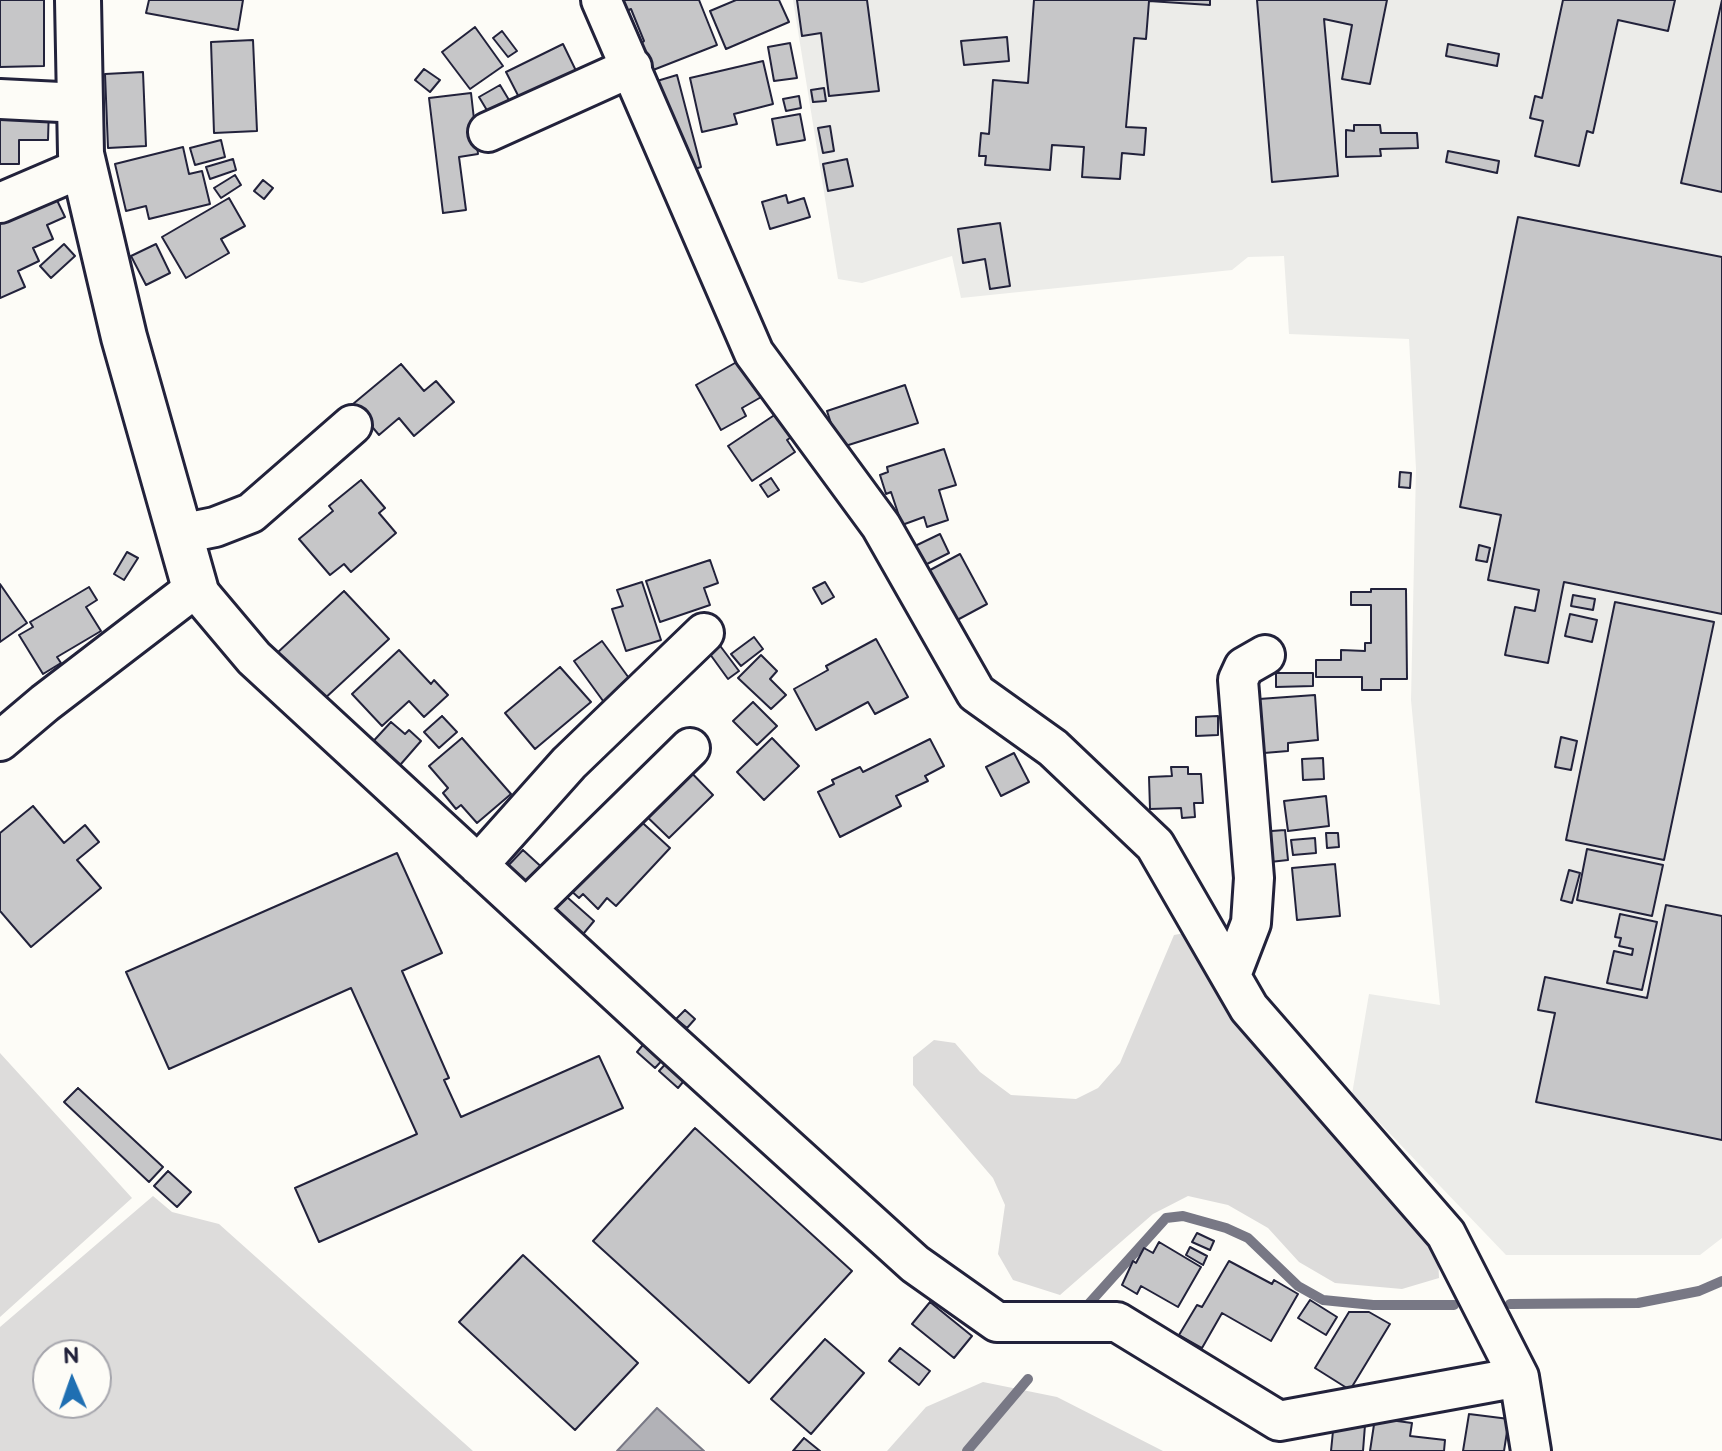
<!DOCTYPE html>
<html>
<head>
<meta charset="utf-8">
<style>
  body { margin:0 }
  #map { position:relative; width:1722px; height:1451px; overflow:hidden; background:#fdfcf7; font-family:"Balsamiq Sans",sans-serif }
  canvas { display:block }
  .north { position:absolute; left:32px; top:1339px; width:80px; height:80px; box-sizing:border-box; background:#fdfcf7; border:2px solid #a5a5ac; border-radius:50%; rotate:358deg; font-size:22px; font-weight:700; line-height:32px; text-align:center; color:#22223b }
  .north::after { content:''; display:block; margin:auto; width:28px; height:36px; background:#1f6fb2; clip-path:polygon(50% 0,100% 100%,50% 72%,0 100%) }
</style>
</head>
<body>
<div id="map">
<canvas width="1722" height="1451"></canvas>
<div class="north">N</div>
</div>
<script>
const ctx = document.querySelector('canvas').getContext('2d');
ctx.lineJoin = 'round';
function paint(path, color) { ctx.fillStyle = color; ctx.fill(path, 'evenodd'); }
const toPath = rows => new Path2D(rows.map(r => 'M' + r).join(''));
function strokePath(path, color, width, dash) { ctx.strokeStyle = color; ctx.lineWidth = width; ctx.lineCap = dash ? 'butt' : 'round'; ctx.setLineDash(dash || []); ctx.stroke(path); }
const built = toPath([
  [793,0,1722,0,1722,1238,1700,1255,1506,1255,1352,1094,1369,994,1440,1005,1411,700,1416,469,1409,339,1289,334,1284,256,1248,257,1232,270,961,298,952,256,862,283,838,279]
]);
const green = toPath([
  [1185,933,1237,1008,1438,1256,1439,1278,1402,1289,1335,1283,1299,1262,1268,1228,1228,1205,1188,1196,1153,1214,1060,1295,1013,1280,998,1254,1005,1205,993,1178,913,1085,913,1057,934,1040,955,1043,980,1072,1011,1095,1076,1099,1098,1088,1120,1063,1174,935],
  [0,1053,132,1198,0,1317],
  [153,1196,172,1212,219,1224,473,1451,0,1451,0,1327],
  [48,1355,96,1355,96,1403,48,1403],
  [983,1382,1057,1397,1163,1451,887,1451,926,1407]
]);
const water = toPath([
  [657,1408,704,1451,617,1451,657,1408]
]);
const stream = toPath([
  [1510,1304,1638,1303,1699,1291,1722,1281],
  [1085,1308,1166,1218,1183,1216,1226,1228,1248,1238,1298,1286,1323,1300,1373,1305,1454,1305],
  [967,1451,1028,1379]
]);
const building = toPath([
  [0,0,44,0,44,66,0,67,0,0],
  [149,0,243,0,238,30,146,13,149,0],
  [619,0,699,0,717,45,648,72,638,46,644,41,631,9,624,12,619,0],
  [736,0,779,0,789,22,726,49,710,11,736,0],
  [797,0,867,0,879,91,829,96,821,33,802,36,797,0],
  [1034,0,1210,0,1210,5,1149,1,1146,39,1134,38,1126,127,1146,128,1144,155,1122,153,1120,179,1082,177,1084,147,1052,145,1050,170,985,165,986,156,979,156,981,133,989,134,993,80,1028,83,1034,0],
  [1257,0,1387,0,1370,84,1342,79,1352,25,1324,19,1338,176,1272,182,1257,0],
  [1563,0,1675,0,1668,31,1618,20,1593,133,1587,131,1579,166,1535,156,1543,121,1530,118,1535,96,1542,98,1563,0],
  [1722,0,1722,192,1681,183,1722,0],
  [475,27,503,66,470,89,442,52,475,27],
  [502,31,517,51,508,57,493,38,502,31],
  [1007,37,1009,61,964,65,961,41,1007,37],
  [253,40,257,131,214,133,211,42,253,40],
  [790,43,797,78,774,81,768,47,790,43],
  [563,44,580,79,524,107,506,72,563,44],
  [1448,44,1499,54,1497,66,1446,56,1448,44],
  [763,61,773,104,734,114,737,124,702,132,690,78,763,61],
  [424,69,440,80,430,92,415,80,424,69],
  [143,72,146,146,108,148,105,74,143,72],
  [677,75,701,167,685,172,647,84,677,75],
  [500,85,512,105,491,117,479,97,500,85],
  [824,88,826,101,813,102,811,90,824,88],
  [471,93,478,154,459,157,466,210,443,213,429,98,471,93],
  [799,96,801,108,786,111,783,99,799,96],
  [0,105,49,106,48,140,19,140,19,164,0,164,0,105],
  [800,114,805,140,777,145,772,119,800,114],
  [1354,125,1380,125,1381,133,1417,133,1418,148,1380,149,1381,156,1346,157,1346,130,1354,131,1354,125],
  [830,126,834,151,823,153,818,128,830,126],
  [221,140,225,157,195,165,190,148,221,140],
  [183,147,189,174,202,171,210,204,149,219,146,206,126,211,115,164,183,147],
  [1448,151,1499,161,1497,173,1446,162,1448,151],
  [233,159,236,170,210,179,206,167,233,159],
  [847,159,853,186,828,191,823,164,847,159],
  [235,175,241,185,221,198,214,188,235,175],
  [263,180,273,188,264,199,254,191,263,180],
  [54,194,65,217,47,225,53,239,33,248,39,261,18,271,25,287,0,298,0,218,54,194],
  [786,195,788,203,804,198,810,217,770,229,762,202,786,195],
  [229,198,245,226,221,239,229,253,186,278,162,237,229,198],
  [1518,217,1722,257,1722,614,1564,582,1548,663,1505,655,1515,607,1535,611,1539,590,1488,580,1501,515,1460,507,1518,217],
  [1000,223,1010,286,990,289,985,259,963,263,958,229,1000,223],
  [64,244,75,256,51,278,40,266,64,244],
  [156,244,170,273,146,285,131,256,156,244],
  [742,359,763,396,742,408,746,416,721,430,696,385,742,359],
  [401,364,424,391,436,381,454,402,414,436,399,418,379,435,353,404,401,364],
  [905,385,918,423,839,448,827,411,905,385],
  [779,412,794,435,787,440,795,452,752,481,728,446,779,412],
  [944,449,956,485,939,490,948,520,927,527,924,517,902,525,891,492,886,494,880,475,888,472,887,467,944,449],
  [1400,472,1411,473,1410,488,1399,487,1400,472],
  [771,478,779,490,768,497,760,485,771,478],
  [361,480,385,508,379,513,396,533,351,572,344,564,330,575,299,539,333,511,329,506,361,480],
  [940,534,949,553,925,565,915,546,940,534],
  [1479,545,1490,548,1487,562,1476,560,1479,545],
  [127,552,138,558,124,580,114,574,127,552],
  [960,554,987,604,946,626,919,576,960,554],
  [710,560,718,583,704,588,710,605,660,622,646,581,710,560],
  [642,582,661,640,626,651,612,609,623,606,617,590,642,582],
  [825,582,834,597,822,604,813,588,825,582],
  [0,584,27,623,0,642,0,584],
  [89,587,97,600,86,607,101,631,57,657,61,663,43,674,19,635,33,627,30,622,89,587],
  [1371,589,1406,589,1407,679,1381,679,1381,690,1362,690,1362,677,1316,677,1316,660,1341,660,1341,650,1365,651,1365,643,1371,643,1371,605,1351,605,1351,592,1371,592,1371,589],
  [344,591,389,639,322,701,277,653,344,591],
  [1573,595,1595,599,1593,610,1571,606,1573,595],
  [1615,602,1714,622,1664,860,1566,840,1615,602],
  [1570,614,1597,620,1592,642,1565,636,1570,614],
  [754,637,763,649,741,666,731,654,754,637],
  [876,639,908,697,875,714,868,702,816,730,794,689,828,670,826,666,876,639],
  [602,641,634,685,606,705,574,661,602,641],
  [718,643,739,671,728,679,707,650,718,643],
  [399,650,431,684,434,680,448,695,424,717,409,701,382,726,352,694,399,650],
  [761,655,777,671,770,679,786,695,771,709,738,678,761,655],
  [560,667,591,702,535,749,505,713,560,667],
  [1276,673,1313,673,1313,686,1276,687,1276,673],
  [1315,695,1318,740,1288,743,1288,751,1264,753,1259,699,1315,695],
  [753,702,777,726,757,745,733,721,753,702],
  [442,716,457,732,439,748,424,732,442,716],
  [1218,716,1218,735,1196,736,1196,717,1218,716],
  [391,722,405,734,409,730,421,741,394,772,367,748,391,722],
  [1561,737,1577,741,1571,770,1555,767,1561,737],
  [462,738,511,794,477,823,461,805,456,809,443,793,448,788,429,766,462,738],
  [772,738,799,766,764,800,737,772,772,738],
  [930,739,944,766,925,776,928,781,896,796,901,806,840,837,818,792,834,784,832,780,860,767,863,772,930,739],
  [1014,753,1029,782,1001,796,986,767,1014,753],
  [1323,758,1324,779,1303,780,1302,759,1323,758],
  [683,764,713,795,669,838,639,809,683,764],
  [1171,767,1188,767,1188,774,1201,774,1203,803,1194,803,1195,817,1182,818,1181,808,1150,809,1149,777,1172,776,1171,767],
  [1326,796,1329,826,1288,831,1284,801,1326,796],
  [33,806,64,843,85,825,99,842,77,860,101,888,31,947,0,911,0,833,33,806],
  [634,815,670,848,616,906,607,898,598,909,583,894,579,898,567,887,634,815],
  [1285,830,1288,860,1261,863,1258,832,1285,830],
  [1326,833,1338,833,1339,847,1327,848,1326,833],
  [1315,838,1316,853,1293,855,1291,840,1315,838],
  [1587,849,1663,865,1652,916,1577,900,1587,849],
  [523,850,547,872,529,891,505,869,523,850],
  [397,853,442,953,402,971,449,1078,444,1080,461,1117,599,1056,623,1108,319,1242,295,1188,417,1134,351,988,169,1069,126,972,397,853],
  [1335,864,1340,916,1297,920,1292,868,1335,864],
  [1569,870,1580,873,1572,903,1561,900,1569,870],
  [559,890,594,921,579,939,543,907,559,890],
  [1666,905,1722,916,1722,1140,1536,1102,1555,1013,1538,1010,1545,977,1647,998,1666,905],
  [1620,914,1657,922,1642,990,1607,983,1614,951,1632,955,1633,949,1619,946,1621,938,1615,937,1620,914],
  [685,1010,695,1019,687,1028,676,1019,685,1010],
  [647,1040,666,1056,655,1068,637,1052,647,1040],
  [670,1059,688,1076,678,1088,659,1071,670,1059],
  [78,1088,163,1167,149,1182,64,1102,78,1088],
  [695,1128,852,1271,749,1383,593,1241,695,1128],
  [168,1171,191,1192,177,1207,154,1186,168,1171],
  [1197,1233,1214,1241,1210,1250,1192,1242,1197,1233],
  [1159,1242,1201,1267,1178,1307,1141,1286,1137,1294,1122,1285,1133,1261,1136,1263,1144,1248,1153,1253,1159,1242],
  [1190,1247,1207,1256,1203,1265,1186,1255,1190,1247],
  [523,1255,638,1363,575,1430,459,1322,523,1255],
  [1229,1261,1272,1284,1274,1280,1298,1294,1271,1341,1222,1313,1202,1348,1179,1335,1197,1305,1202,1307,1229,1261],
  [1310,1300,1337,1317,1326,1335,1298,1318,1310,1300],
  [930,1302,972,1336,954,1358,912,1324,930,1302],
  [1349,1312,1369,1312,1390,1324,1350,1390,1315,1368,1349,1312],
  [825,1339,864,1373,811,1434,771,1399,825,1339],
  [900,1348,930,1371,919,1385,889,1361,900,1348],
  [1469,1414,1509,1419,1504,1451,1463,1451,1469,1414],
  [1375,1418,1412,1423,1410,1436,1445,1440,1444,1451,1370,1451,1375,1418],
  [1334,1421,1365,1425,1363,1451,1331,1451,1334,1421],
  [804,1438,820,1451,793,1451,804,1438]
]);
const street = toPath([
  [601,0,754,353,881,526,976,693,1053,748,1155,845,1249,1008,1446,1234,1519,1377,1531,1451],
  [0,99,80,103],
  [488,132,632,67],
  [0,203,84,167],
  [180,534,215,527,251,513,352,425],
  [0,741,45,703,195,588,254,658,668,1040,915,1264,997,1322,1117,1322,1279,1421,1519,1377],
  [478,865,569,763,704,633],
  [526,909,690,748],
  [1231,975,1251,923,1254,878,1238,680,1244,667,1265,655]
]);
const secondary = toPath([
  [78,0,81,154,124,337,195,588]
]);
paint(built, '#ecece9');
paint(green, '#dddcdb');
paint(water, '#b2b2b7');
strokePath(water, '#787885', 2);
strokePath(stream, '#787885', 10);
paint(building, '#c6c6c8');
strokePath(building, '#22223b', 2);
strokePath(street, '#22223b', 44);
strokePath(secondary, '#22223b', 50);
strokePath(street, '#fdfcf7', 38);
strokePath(secondary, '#fdfcf7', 44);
</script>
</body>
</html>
